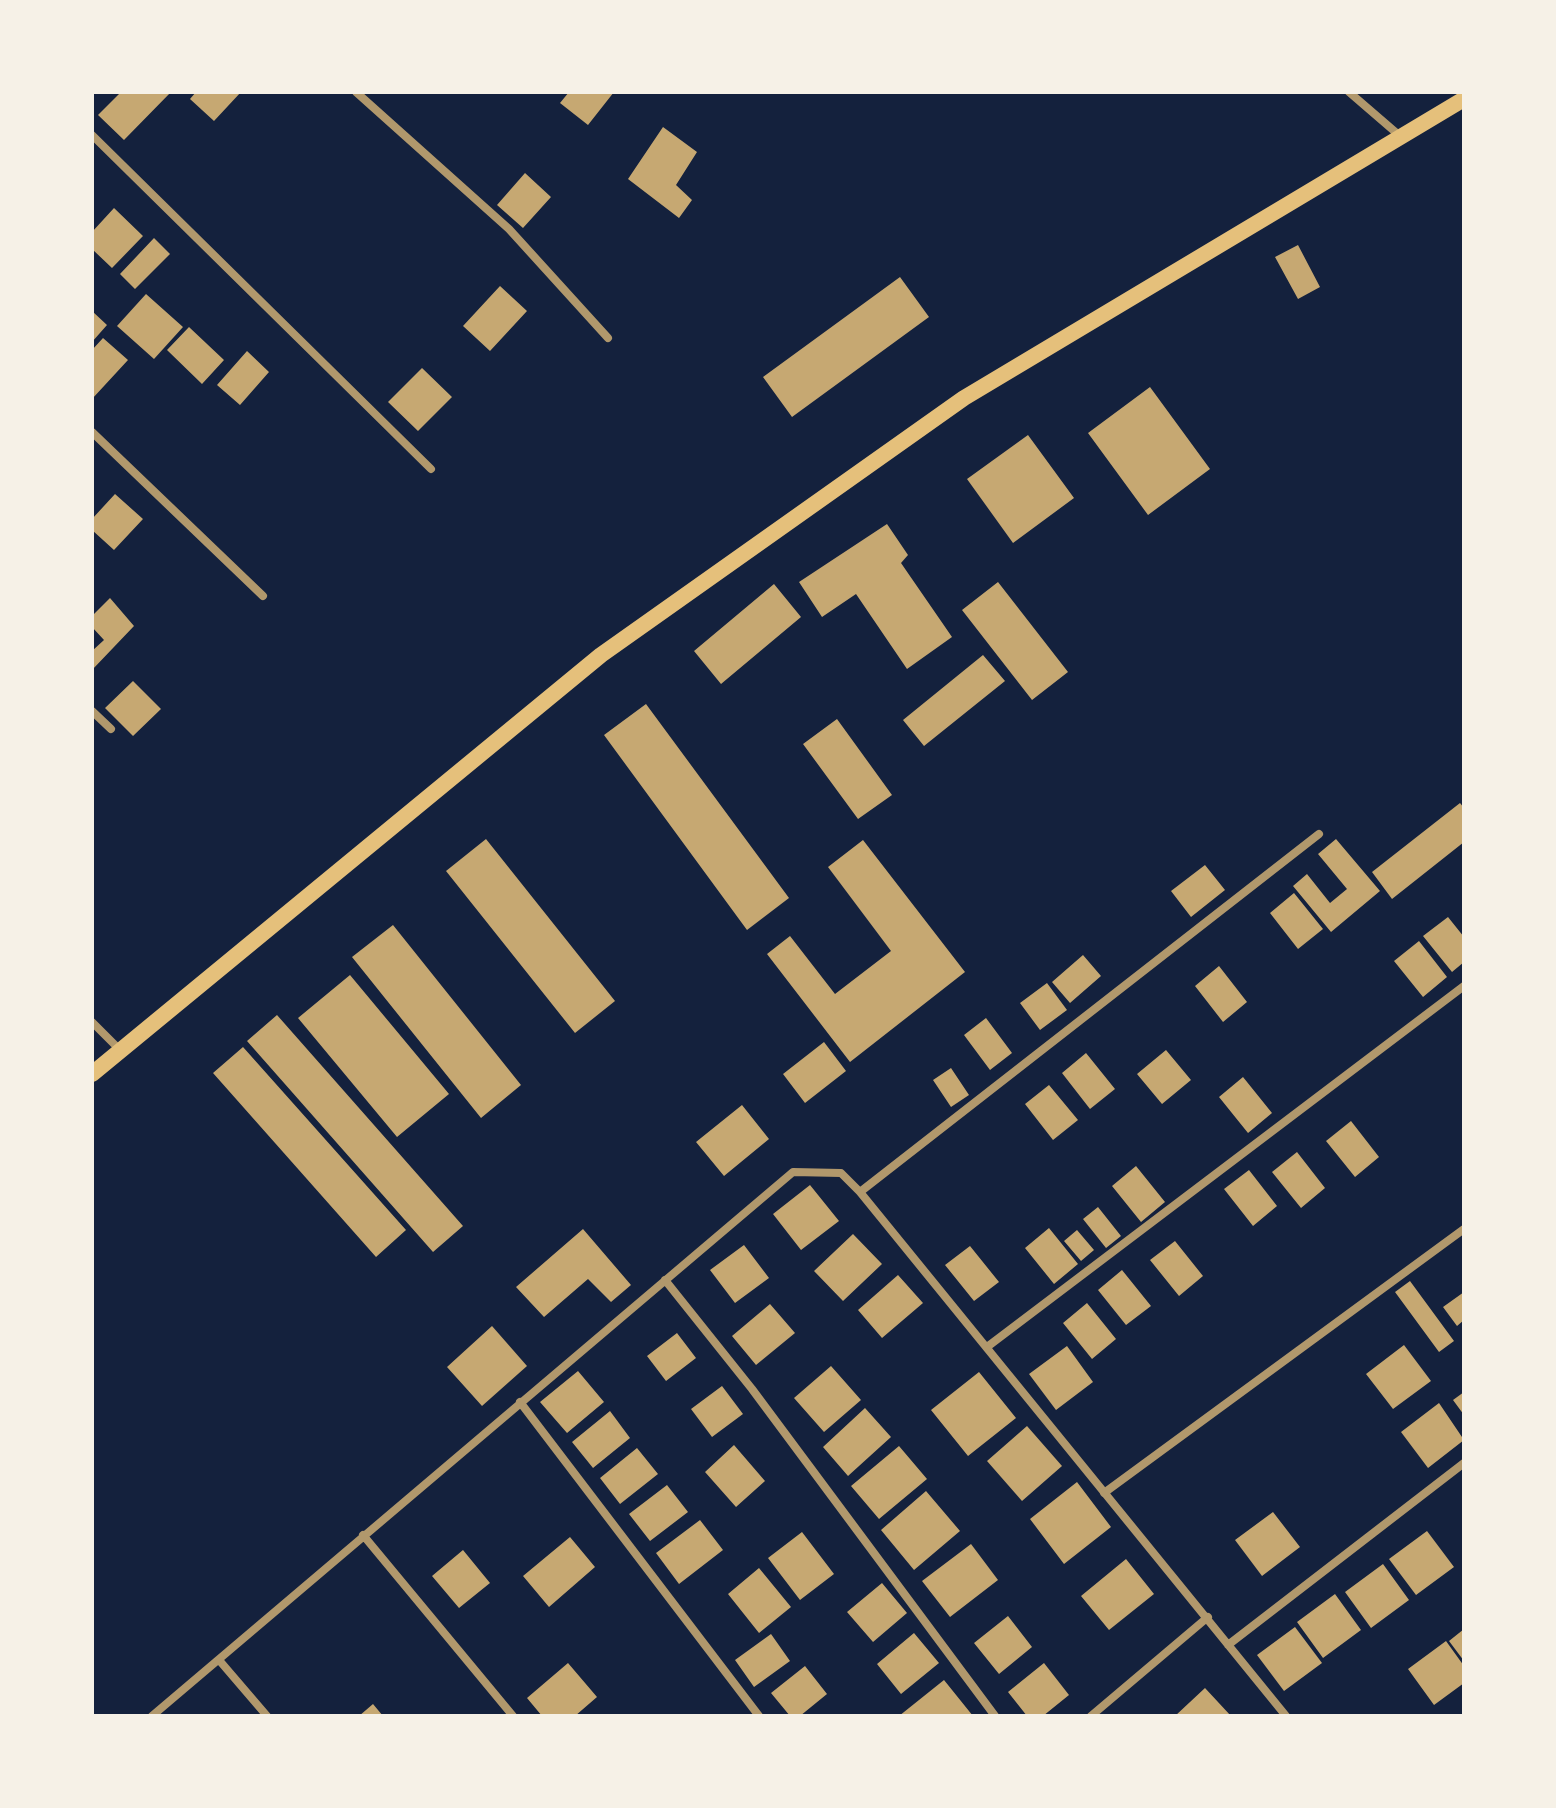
<!DOCTYPE html>
<html>
<head>
<meta charset="utf-8">
<style>
  body { margin:0 }
  #map { position:relative; width:1556px; height:1808px; overflow:hidden; background:#14213d; font-family:Helvetica,sans-serif }
  canvas { display:block }
  .frame { position:absolute; inset:0; border:94px solid #f6f1e7; pointer-events:none }
</style>
</head>
<body>
<div id="map">
<canvas width="1556" height="1808"></canvas>
<div class="frame"></div>
</div>
<script>
const ctx = document.querySelector('canvas').getContext('2d');
ctx.lineJoin = 'round';
function paint(path, color) { ctx.fillStyle = color; ctx.fill(path, 'evenodd'); }
const toPath = rows => new Path2D(rows.map(r => 'M' + r).join(''));
function strokePath(path, color, width, dash) { ctx.strokeStyle = color; ctx.lineWidth = width; ctx.lineCap = dash ? 'butt' : 'round'; ctx.setLineDash(dash || []); ctx.stroke(path); }
const building = toPath([
  [121,92,171,92,124,140,98,115],
  [196,92,241,92,214,121,190,99],
  [569,92,614,92,588,125,560,103],
  [663,127,697,152,676,185,692,200,679,218,628,179],
  [525,173,551,197,523,228,497,205],
  [114,208,143,236,112,268,92,249,92,232],
  [154,238,170,254,135,289,120,274],
  [1298,245,1320,287,1298,299,1275,257],
  [900,277,929,317,792,417,763,377],
  [500,286,527,311,490,351,463,326],
  [146,294,183,327,154,359,117,326],
  [92,311,107,325,92,342],
  [189,327,224,360,202,384,167,350],
  [103,338,128,360,92,399,92,350],
  [247,351,269,372,240,405,217,385],
  [422,368,452,397,418,431,388,402],
  [1150,387,1210,469,1148,515,1088,433],
  [1028,435,1074,498,1013,543,967,479],
  [115,494,143,519,114,550,92,530,92,519],
  [887,524,908,555,901,563,952,637,907,669,856,594,822,617,799,582],
  [998,582,1068,672,1032,700,962,610],
  [774,584,801,617,721,684,694,651],
  [110,598,134,626,92,670,92,651,104,640,92,627,92,616],
  [983,655,1005,681,924,746,903,720],
  [133,681,161,709,133,736,105,708],
  [646,704,789,898,747,930,604,735],
  [837,719,892,795,858,819,803,744],
  [1460,803,1464,808,1464,842,1392,899,1372,872],
  [486,839,615,1001,575,1033,446,871],
  [1336,839,1380,891,1331,932,1293,886,1307,874,1330,903,1347,889,1318,854],
  [863,840,965,972,850,1062,767,954,790,936,835,994,891,951,828,867],
  [1205,865,1225,890,1191,917,1171,891],
  [1294,893,1323,929,1298,949,1270,913],
  [1448,917,1464,937,1464,962,1452,972,1423,936],
  [393,925,521,1085,481,1118,352,957],
  [1419,941,1447,977,1423,997,1394,961],
  [1083,955,1101,976,1070,1003,1052,982],
  [1219,966,1247,1002,1223,1022,1195,986],
  [350,975,449,1094,397,1137,298,1018],
  [1047,983,1067,1010,1040,1030,1020,1003],
  [277,1015,463,1226,433,1252,247,1041],
  [986,1018,1012,1053,990,1070,964,1035],
  [824,1042,846,1071,805,1103,783,1074],
  [243,1047,406,1230,376,1257,213,1073],
  [1166,1050,1191,1080,1162,1104,1137,1074],
  [1086,1053,1115,1089,1090,1109,1062,1073],
  [951,1068,969,1095,951,1107,933,1080],
  [1243,1077,1272,1113,1248,1133,1219,1097],
  [1049,1085,1078,1120,1053,1140,1025,1104],
  [742,1105,769,1139,724,1176,696,1142],
  [1351,1121,1379,1157,1355,1177,1326,1141],
  [1297,1152,1325,1188,1301,1208,1272,1172],
  [1136,1166,1165,1202,1141,1222,1112,1186],
  [1249,1170,1277,1206,1253,1226,1224,1189],
  [810,1185,839,1221,801,1250,773,1214],
  [1098,1207,1121,1236,1106,1248,1083,1219],
  [1049,1228,1078,1264,1054,1284,1025,1248],
  [583,1229,631,1285,611,1302,588,1279,544,1317,516,1287],
  [1077,1230,1094,1250,1081,1261,1064,1241],
  [853,1234,882,1264,843,1301,814,1271],
  [1175,1241,1203,1276,1179,1296,1150,1260],
  [744,1245,769,1278,735,1303,710,1270],
  [970,1246,999,1282,974,1301,945,1265],
  [1122,1270,1151,1306,1126,1325,1098,1290],
  [898,1275,923,1303,882,1338,858,1310],
  [1410,1281,1454,1341,1439,1352,1395,1292],
  [1464,1292,1464,1320,1457,1326,1443,1307],
  [1087,1303,1116,1339,1092,1359,1063,1323],
  [770,1304,795,1333,756,1365,732,1336],
  [492,1326,527,1366,482,1406,447,1367],
  [677,1333,696,1358,666,1381,647,1356],
  [1404,1345,1431,1381,1393,1409,1366,1374],
  [1067,1346,1093,1382,1056,1410,1029,1374],
  [831,1366,861,1400,824,1432,794,1398],
  [578,1371,604,1402,567,1433,540,1402],
  [979,1372,1016,1418,968,1456,931,1410],
  [722,1386,743,1414,712,1437,691,1409],
  [1464,1392,1464,1415,1453,1400],
  [1439,1403,1464,1440,1428,1468,1401,1432],
  [865,1408,891,1437,848,1476,823,1447],
  [610,1411,630,1438,593,1468,572,1442],
  [1027,1426,1062,1466,1022,1501,987,1461],
  [734,1445,765,1481,736,1507,705,1472],
  [899,1446,927,1479,879,1519,851,1486],
  [637,1448,658,1474,620,1504,600,1478],
  [1077,1482,1111,1527,1064,1564,1030,1519],
  [667,1485,688,1512,650,1541,629,1514],
  [926,1491,960,1531,914,1570,881,1530],
  [1273,1512,1300,1547,1262,1576,1235,1540],
  [700,1520,723,1550,679,1584,656,1553],
  [1427,1531,1454,1567,1416,1595,1389,1559],
  [802,1532,834,1574,800,1600,768,1558],
  [570,1537,595,1567,549,1607,523,1576],
  [971,1544,998,1580,950,1617,922,1581],
  [463,1550,490,1583,459,1608,432,1576],
  [1126,1559,1154,1594,1109,1630,1081,1596],
  [1383,1564,1409,1600,1371,1628,1345,1592],
  [759,1568,791,1607,759,1633,728,1594],
  [882,1583,907,1613,873,1642,847,1612],
  [1335,1594,1361,1630,1323,1658,1297,1622],
  [1008,1616,1032,1647,999,1674,974,1643],
  [1295,1627,1322,1663,1284,1691,1257,1655],
  [1464,1629,1464,1661,1449,1641],
  [914,1633,939,1663,901,1694,877,1664],
  [771,1634,790,1661,754,1687,735,1660],
  [1446,1641,1464,1666,1464,1683,1434,1705,1408,1669],
  [568,1663,597,1697,575,1716,542,1716,527,1698],
  [1044,1663,1069,1695,1043,1716,1027,1716,1008,1692],
  [805,1666,827,1694,800,1716,790,1716,771,1693],
  [944,1680,973,1716,899,1716],
  [1205,1688,1231,1716,1175,1716],
  [373,1704,383,1716,359,1716]
]);
const minor = toPath([
  [356,92,509,229,608,338],
  [1349,92,1400,136],
  [92,135,431,469],
  [92,432,263,596],
  [92,711,111,729],
  [92,1022,120,1050],
  [860,1192,1319,834],
  [665,1280,752,1389,995,1716],
  [987,1347,1464,986],
  [520,1402,759,1716],
  [1104,1493,1464,1229],
  [363,1535,513,1716],
  [1228,1645,1464,1463],
  [219,1660,267,1716],
  [152,1716,793,1172,841,1173,860,1192,1286,1716],
  [1091,1716,1208,1617]
]);
const trunk = toPath([
  [92,1074,601,655,964,398,1464,99]
]);
paint(building, '#c6a872');
strokePath(minor, '#b1986c', 8);
strokePath(trunk, '#e5c07b', 16);
</script>
</body>
</html>
